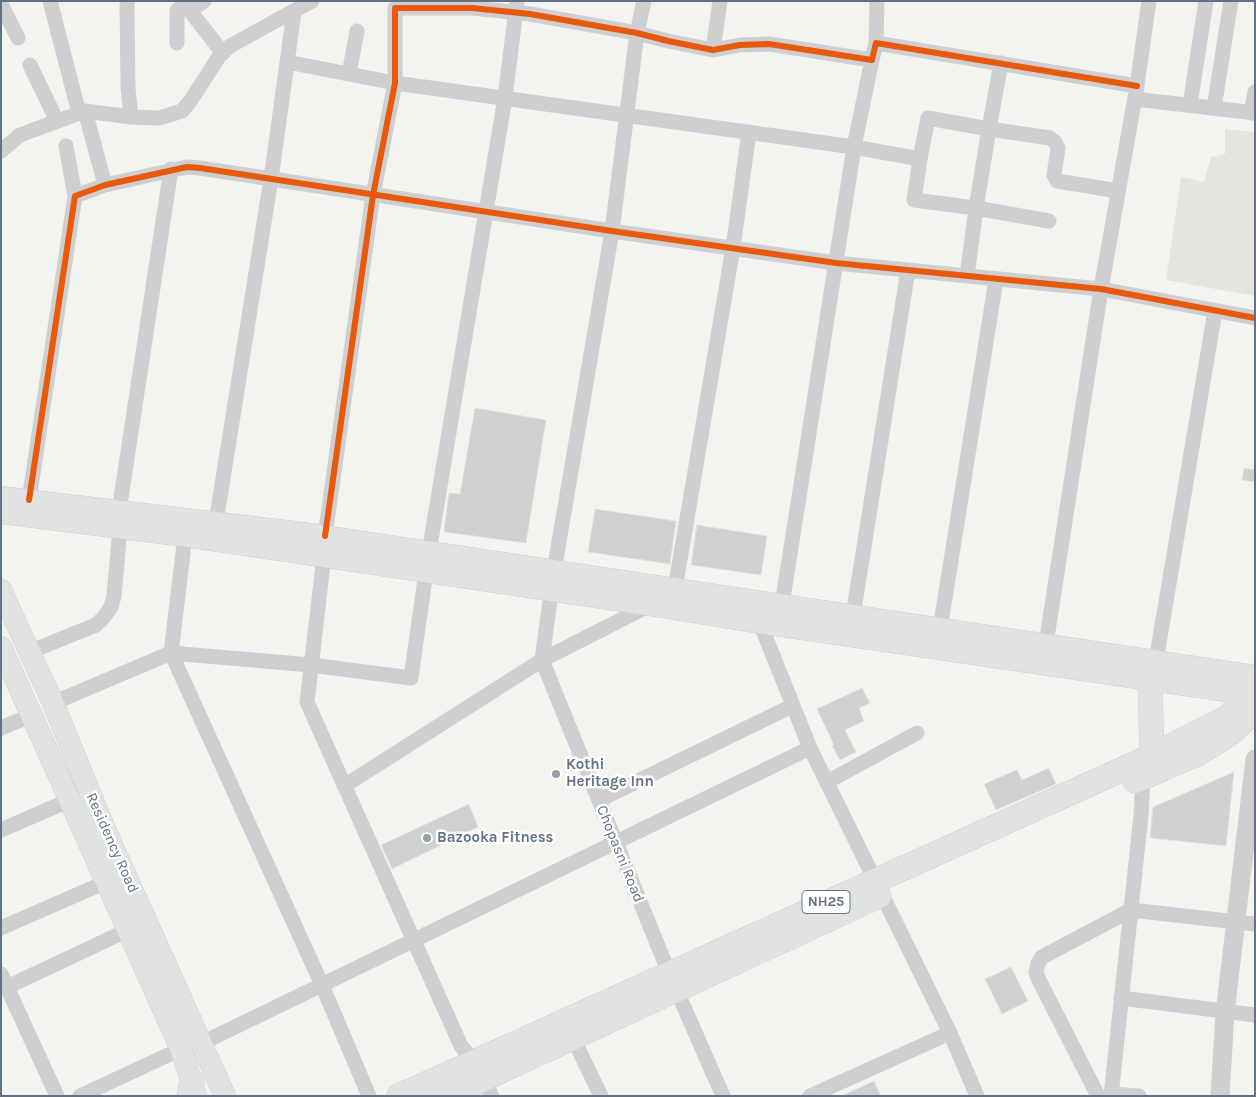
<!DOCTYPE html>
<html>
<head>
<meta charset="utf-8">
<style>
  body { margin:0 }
  #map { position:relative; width:1256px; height:1097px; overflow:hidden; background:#f3f3f0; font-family:Karla,sans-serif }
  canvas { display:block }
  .frame { position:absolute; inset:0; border:2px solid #607283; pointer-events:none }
</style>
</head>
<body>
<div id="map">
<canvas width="1256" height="1097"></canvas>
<div class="frame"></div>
</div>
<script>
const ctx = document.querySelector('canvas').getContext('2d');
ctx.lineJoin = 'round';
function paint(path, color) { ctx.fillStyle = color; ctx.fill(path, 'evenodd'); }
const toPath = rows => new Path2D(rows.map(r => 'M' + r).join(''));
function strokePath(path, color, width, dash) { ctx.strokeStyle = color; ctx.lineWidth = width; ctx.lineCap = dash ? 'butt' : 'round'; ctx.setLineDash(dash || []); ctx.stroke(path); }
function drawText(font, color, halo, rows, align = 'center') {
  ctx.font = font + ' Karla,sans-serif'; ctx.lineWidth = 5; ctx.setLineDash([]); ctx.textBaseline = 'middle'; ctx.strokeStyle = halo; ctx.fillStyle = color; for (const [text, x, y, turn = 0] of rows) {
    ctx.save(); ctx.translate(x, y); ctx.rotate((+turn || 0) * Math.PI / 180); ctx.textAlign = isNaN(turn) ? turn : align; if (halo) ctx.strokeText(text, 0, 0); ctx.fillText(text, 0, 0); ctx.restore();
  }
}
const green = toPath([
  [1225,129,1255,132,1255,296,1166,280,1181,177,1204,182,1211,157,1225,154]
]);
const building = toPath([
  [475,408,546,420,526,543,444,532,449,493,460,494,475,408],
  [1244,468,1255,470,1255,482,1242,480,1244,468],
  [595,509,676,521,670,564,588,552,595,509],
  [697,525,767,536,761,575,691,565,697,525],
  [862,688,870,703,859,708,864,721,845,730,856,752,840,760,832,746,834,745,817,709,862,688],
  [1049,768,1056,784,996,810,984,784,1017,770,1022,780,1049,768],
  [1234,772,1226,846,1150,838,1153,807,1234,772],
  [469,804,478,827,392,869,381,845,469,804],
  [1011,967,1028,1001,1002,1014,985,979,1011,967],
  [874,1081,881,1096,841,1096,874,1081]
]);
const minor = toPath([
  [50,1,79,113],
  [127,1,128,88,131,117],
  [644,1,637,33,612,231,554,571,542,660,669,973,723,1096],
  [1,4,18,38],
  [190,11,204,1],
  [177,43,177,11,179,8,183,7,190,11,223,53],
  [876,43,877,1],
  [713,50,720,1],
  [287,62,395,83,854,147,920,159],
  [30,65,57,121],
  [349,74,357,31],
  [1135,99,1255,113],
  [1190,105,1206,1],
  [1214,108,1231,1],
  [85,111,105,185],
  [1251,113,1255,92],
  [66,146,75,196],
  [1,151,20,135,85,111,131,117,159,118,182,111,191,100,220,55,230,46,312,1],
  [1049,221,976,208,989,129,1050,138,1055,142,1058,148,1054,175,1057,181,1118,191],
  [967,276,976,208,914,200,920,159,928,118,989,129,1001,63],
  [29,500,75,196,105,185,187,167,200,168,612,231,836,263,1101,289,1255,318],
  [119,511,171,169],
  [216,522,271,179,294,12],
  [185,536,171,653,322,985,369,1096],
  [325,536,373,195,395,83,395,8,472,8,530,14,637,33,668,41,713,50,740,45,769,44,872,60,876,43,1137,86],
  [429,552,505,98,517,1],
  [324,556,307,702,461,1046,475,1062,492,1096],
  [675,589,733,248,749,132],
  [782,605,854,147,872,60],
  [761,615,760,623,810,748,950,1033,977,1096],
  [853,616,908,270],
  [940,629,996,280],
  [1046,644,1101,289,1137,86,1149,1],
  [29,652,96,625,104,617,111,607,114,596,120,528],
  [1156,661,1215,311],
  [53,703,171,653,311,665,411,678,426,572],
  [1,728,32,715],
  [827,782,917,733],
  [344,786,542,660,650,605],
  [599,800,792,706],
  [1,830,70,800],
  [1,928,106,882],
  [1,974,57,1096],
  [7,987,128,930],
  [1121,998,1255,1015],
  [573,1038,601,1096],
  [202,1043,810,748],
  [1111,1094,1139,1096],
  [80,1096,181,1049],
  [810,1096,950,1033],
  [1098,1096,1038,978,1036,972,1038,963,1042,957,1131,910,1255,924],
  [1111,1096,1141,815,1143,778]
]);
const tertiary = toPath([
  [1220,1096,1225,1013,1255,759]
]);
const secondary = toPath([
  [1,497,303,533,1255,676],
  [1,513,185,536,650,605,760,623,1247,694],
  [1,590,53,703,104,827,225,1096],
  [1,647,181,1049,196,1096]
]);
const primary = toPath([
  [1255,676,1250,681,1247,694,1248,700,1255,710],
  [1150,681,1152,756],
  [1135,781,1197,754,1217,742,1232,732,1243,722],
  [189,1096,192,1082],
  [399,1096,1152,756,1225,719,1248,700],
  [447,1096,879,896]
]);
const cycleway = toPath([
  [29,500,75,196,105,185,187,167,200,168,612,231,836,263,1101,289,1255,318],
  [325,536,373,195,395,83,395,8,472,8,530,14,637,33,668,41,713,50,740,45,769,44,872,60,876,43,1137,86]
]);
const markers = [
  [556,774,5,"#939fa9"],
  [427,838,5,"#939fa9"]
];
const shields = [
  [826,902,48]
];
const shieldNames = [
  ["NH25",826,902]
];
const poiNames = [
  ["Kothi",566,765],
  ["Heritage Inn",566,782],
  ["Bazooka Fitness",437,838]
];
const streetNames = [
  ["Residency Road",112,843,66],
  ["Chopasni Road",620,854,68]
];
paint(green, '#e2e6de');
paint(building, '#cfd0d0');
strokePath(building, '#e2e2e1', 1);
strokePath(secondary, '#ced0d0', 22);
strokePath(primary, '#ced0d0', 25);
strokePath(minor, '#cecfd0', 15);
strokePath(tertiary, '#cecfd0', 19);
strokePath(secondary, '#e1e2e2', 21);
strokePath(primary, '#e1e2e2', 24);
strokePath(cycleway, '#e8590c', 6);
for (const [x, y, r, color] of markers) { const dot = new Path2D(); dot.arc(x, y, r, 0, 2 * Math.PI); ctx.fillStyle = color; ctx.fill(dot); strokePath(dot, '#fff', 2); }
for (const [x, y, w] of shields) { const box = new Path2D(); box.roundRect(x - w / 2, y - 11.5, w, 23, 4); ctx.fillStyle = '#fff'; ctx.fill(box); strokePath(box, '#607283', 1); }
drawText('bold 14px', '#607283', null, shieldNames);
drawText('bold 15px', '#607283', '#fff', poiNames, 'left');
drawText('15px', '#607283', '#fff', streetNames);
</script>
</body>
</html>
